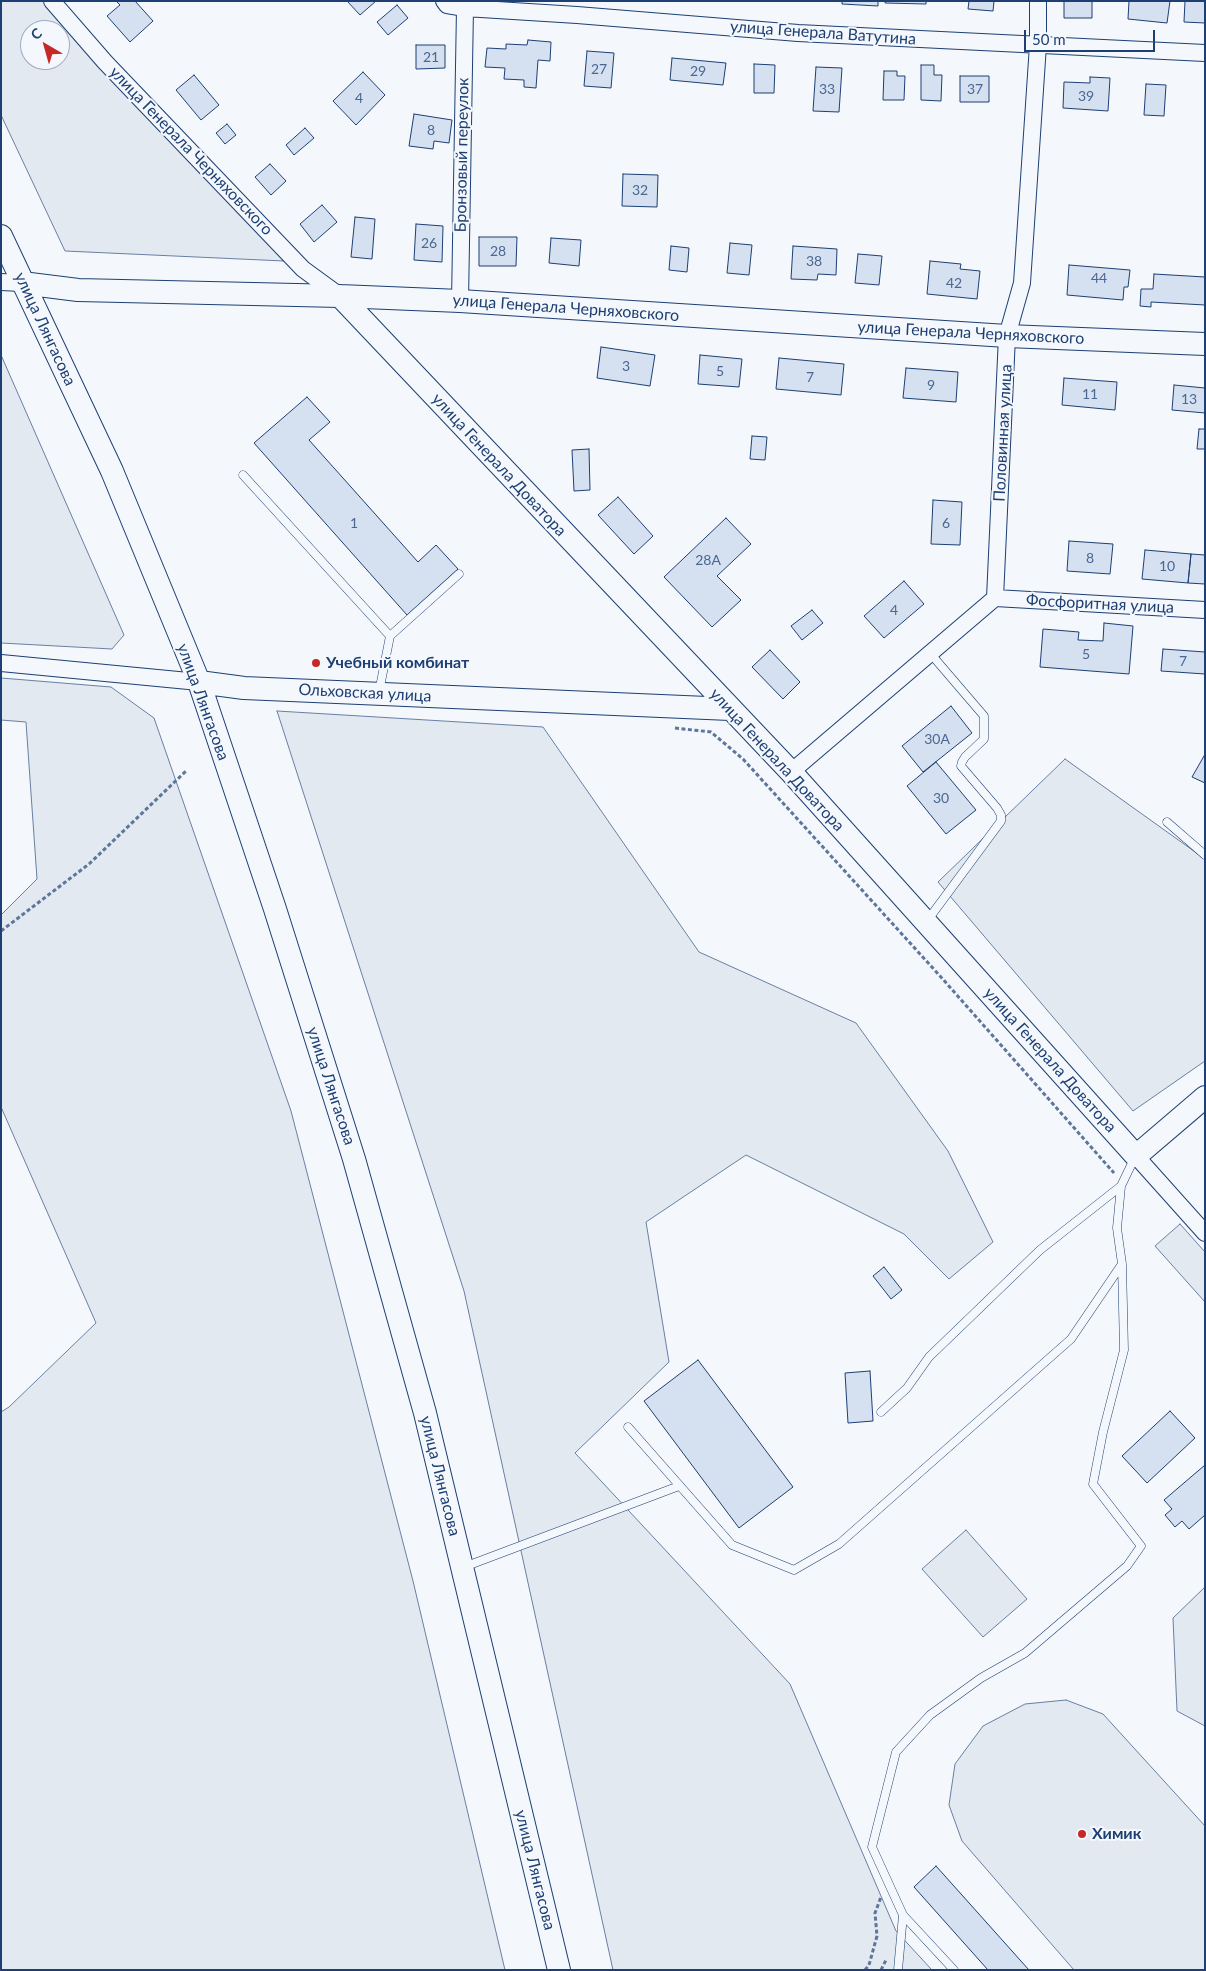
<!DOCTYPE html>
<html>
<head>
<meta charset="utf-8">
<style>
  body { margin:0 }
  #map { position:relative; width:1206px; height:1971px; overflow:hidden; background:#f4f7fb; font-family:Lato,sans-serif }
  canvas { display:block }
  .frame { position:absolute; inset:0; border:2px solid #1d3f73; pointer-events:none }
  .north { position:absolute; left:20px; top:20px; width:50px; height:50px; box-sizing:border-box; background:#f4f7fb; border:1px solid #9eadc5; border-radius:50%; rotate:322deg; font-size:14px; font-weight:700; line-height:20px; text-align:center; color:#1d3f73 }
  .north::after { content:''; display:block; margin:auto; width:18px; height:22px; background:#c62828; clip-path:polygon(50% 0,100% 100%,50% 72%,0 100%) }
  .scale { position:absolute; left:1024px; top:30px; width:131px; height:22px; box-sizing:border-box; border:2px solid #1d3f73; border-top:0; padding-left:6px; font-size:15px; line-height:18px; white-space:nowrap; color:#1d3f73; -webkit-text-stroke:4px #f4f7fb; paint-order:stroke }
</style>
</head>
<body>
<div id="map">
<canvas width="1206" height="1971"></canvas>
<div class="frame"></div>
<div class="north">С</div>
<div class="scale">50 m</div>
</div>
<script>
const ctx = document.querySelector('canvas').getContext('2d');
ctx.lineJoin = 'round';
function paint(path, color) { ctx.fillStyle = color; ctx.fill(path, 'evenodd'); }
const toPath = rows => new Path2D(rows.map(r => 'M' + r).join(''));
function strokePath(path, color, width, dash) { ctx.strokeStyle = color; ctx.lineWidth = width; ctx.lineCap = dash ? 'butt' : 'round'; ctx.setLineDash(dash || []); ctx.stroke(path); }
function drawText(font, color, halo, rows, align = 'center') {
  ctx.font = font + ' Lato,sans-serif'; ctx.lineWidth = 4; ctx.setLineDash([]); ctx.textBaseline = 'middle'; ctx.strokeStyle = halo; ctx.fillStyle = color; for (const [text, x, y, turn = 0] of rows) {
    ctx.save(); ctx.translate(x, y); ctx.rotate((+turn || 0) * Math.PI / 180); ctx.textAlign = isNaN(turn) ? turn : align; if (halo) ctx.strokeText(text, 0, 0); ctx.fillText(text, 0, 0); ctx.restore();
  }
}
const green = toPath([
  [1,1,46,1,284,261,65,251,1,115,1,1],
  [30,30,60,30,60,60,30,60,30,30],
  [1,355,124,635,112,649,1,643,1,355],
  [1,678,111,687,154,718,291,1111,413,1581,505,1970,1,1970,1,1412,9,1407,96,1323,1,1107,1,915,37,879,26,722,1,720,1,678],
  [277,711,543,727,699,952,856,1023,948,1151,993,1242,949,1279,904,1234,746,1155,646,1222,669,1362,575,1453,790,1684,896,1931,932,1970,613,1970,464,1291,277,711],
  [1065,759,1205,859,1205,1061,1133,1111,938,882,1065,759],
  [1180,1224,1205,1252,1205,1302,1155,1246,1180,1224],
  [966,1530,1027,1599,983,1637,922,1569,966,1530],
  [1205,1587,1205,1726,1177,1711,1173,1618,1205,1587],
  [1066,1700,1103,1714,1205,1826,1205,1970,1074,1970,962,1841,949,1805,955,1764,983,1726,1025,1704,1066,1700]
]);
const building = toPath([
  [116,1,135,1,153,21,130,42,107,16,120,5,116,1],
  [347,1,376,1,360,15,347,1],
  [842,1,878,1,878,6,842,4,842,1],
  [885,1,926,1,926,4,885,3,885,1],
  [969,1,994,1,993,11,968,9,969,1],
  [1064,1,1092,1,1092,18,1064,18,1064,1],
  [1129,1,1170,1,1167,23,1128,19,1129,1],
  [1185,1,1205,1,1205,23,1184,22,1185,1],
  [397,5,408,18,388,35,377,22,397,5],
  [528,40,551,42,550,61,538,60,536,88,524,87,524,80,504,79,505,68,485,67,487,48,506,49,506,44,527,45,528,40],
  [416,45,445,45,445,68,416,69,416,45],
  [587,51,614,53,611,88,584,86,587,51],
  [672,58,726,63,723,85,670,80,672,58],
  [754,64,775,65,774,93,754,93,754,64],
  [921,65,934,65,934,75,942,75,941,101,921,100,921,65],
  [816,67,842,68,839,112,813,111,816,67],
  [884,71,897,71,897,76,905,76,904,100,883,100,884,71],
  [363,72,385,95,356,125,333,101,363,72],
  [194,75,219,105,201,120,176,90,194,75],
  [960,76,989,76,989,102,960,102,960,76],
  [1090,77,1110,78,1108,111,1063,108,1064,82,1090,83,1090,77],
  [1146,84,1166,85,1164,116,1144,115,1146,84],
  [414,114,452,120,449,143,434,141,433,149,409,146,414,114],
  [227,124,236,135,225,144,216,133,227,124],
  [305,128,314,138,294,155,286,145,305,128],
  [270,164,286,181,271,195,255,177,270,164],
  [623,174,658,175,657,207,622,206,623,174],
  [322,205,337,222,314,242,300,224,322,205],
  [355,217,375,219,372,259,351,257,355,217],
  [416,224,443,226,442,262,414,260,416,224],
  [479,237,517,237,516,266,479,266,479,237],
  [551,238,581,240,579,266,549,263,551,238],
  [730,243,752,245,749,275,727,273,730,243],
  [671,246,689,248,687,272,669,270,671,246],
  [793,246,837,249,836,275,818,274,817,280,791,279,793,246],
  [858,254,882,256,879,285,855,283,858,254],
  [930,261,961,264,960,269,980,271,977,299,927,294,930,261],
  [1069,265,1130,270,1128,287,1124,287,1123,300,1067,295,1069,265],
  [1154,274,1205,277,1205,305,1151,302,1151,307,1140,306,1141,289,1153,289,1154,274],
  [601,347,655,355,650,386,597,378,601,347],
  [700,355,742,359,739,387,698,384,700,355],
  [779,358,844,364,841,395,776,389,779,358],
  [906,368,958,372,956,402,903,398,906,368],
  [1064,378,1117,382,1115,410,1062,405,1064,378],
  [1174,385,1205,388,1205,413,1172,410,1174,385],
  [307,397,330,422,309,440,418,562,436,545,458,569,407,615,254,443,307,397],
  [1199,429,1205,429,1205,449,1197,449,1199,429],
  [752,436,767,437,765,460,750,459,752,436],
  [589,449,590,490,574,491,572,450,589,449],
  [618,497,653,536,634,554,598,515,618,497],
  [933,500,962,502,960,545,931,544,933,500],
  [726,518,751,544,717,576,741,600,712,627,664,577,726,518],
  [1069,541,1113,544,1110,574,1067,571,1069,541],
  [1145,550,1191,554,1188,583,1142,579,1145,550],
  [1191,554,1205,555,1205,584,1188,583,1191,554],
  [904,581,924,604,884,638,864,616,904,581],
  [812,610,823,623,802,640,791,626,812,610],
  [1104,623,1133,626,1129,674,1040,667,1043,629,1079,632,1078,640,1103,641,1104,623],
  [1163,649,1205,652,1205,674,1161,671,1163,649],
  [770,650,800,682,783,699,752,667,770,650],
  [951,706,972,733,923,772,902,746,951,706],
  [1204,756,1205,756,1205,783,1192,777,1204,756],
  [936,762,976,810,946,834,907,786,936,762],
  [884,1267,902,1290,891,1299,873,1276,884,1267],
  [698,1360,793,1487,739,1528,644,1401,698,1360],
  [870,1371,873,1421,848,1423,845,1373,870,1371],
  [1170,1411,1195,1438,1147,1483,1122,1456,1170,1411],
  [1205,1465,1205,1515,1189,1529,1182,1521,1175,1527,1165,1515,1172,1509,1164,1500,1205,1465],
  [936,1866,1029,1970,988,1970,914,1887,936,1866]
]);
const path = toPath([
  [675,728,711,732,743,759,940,976,1114,1173],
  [1,931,89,864,187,770],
  [865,1970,869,1965,877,1936,875,1913,881,1897],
  [881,1970,886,1960]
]);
const lane = toPath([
  [243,475,390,636,379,692],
  [390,636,459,574],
  [1167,822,1205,855],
  [927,921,1001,821,1001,815,997,808,961,766,962,762,965,757,984,739,984,716,930,653],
  [881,1412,907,1388,929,1357,1040,1250,1121,1186],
  [628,1427,732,1545,794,1570,839,1544,1071,1339,1122,1264],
  [464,1567,679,1486],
  [898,1970,903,1915],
  [954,1970,903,1915,872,1847,896,1752,930,1715,981,1678,1025,1653,1127,1566,1141,1546,1093,1484,1103,1432,1124,1350,1122,1264,1117,1228,1121,1186,1135,1157]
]);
const street = toPath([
  [52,1,105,62,303,269,340,296],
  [444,1,447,5,465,8,577,15,798,33,1205,53],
  [1,282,22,283],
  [460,301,465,8],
  [995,598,1205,610],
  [1,663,199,682],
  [791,772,995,598,1007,336,1022,283,1038,45,1038,1],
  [1136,1156,1205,1233]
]);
const secondary = toPath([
  [1,236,112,471,199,682,275,909,354,1159,425,1413,559,1970],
  [22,283,78,290,340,296,460,301,1007,336,1205,344],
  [340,296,791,772,1136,1156,1205,1097],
  [199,682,244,688,730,709]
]);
const markers = [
  [316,663,5,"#c62828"],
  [1082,1834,5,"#c62828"]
];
const numberNames = [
  ["21",431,57],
  ["27",599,69],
  ["29",698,71],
  ["33",827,89],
  ["37",975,89],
  ["39",1086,96],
  ["4",359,98],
  ["8",431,130],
  ["32",640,190],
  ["26",429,243],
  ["28",498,251],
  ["38",814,261],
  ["44",1099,278],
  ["42",954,283],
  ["3",626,366],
  ["5",720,371],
  ["7",810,377],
  ["9",931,385],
  ["11",1090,394],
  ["13",1189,399],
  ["1",354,523],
  ["6",946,523],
  ["8",1090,558],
  ["28А",708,560],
  ["10",1167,566],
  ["4",894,610],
  ["5",1086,654],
  ["7",1183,661],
  ["30А",937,739],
  ["30",941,798]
];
const streetNames = [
  ["улица Генерала Ватутина",823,33,4],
  ["улица Генерала Черняховского",191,151,46],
  ["Бронзовый переулок",462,155,-89],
  ["улица Генерала Черняховского",566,308,4],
  ["улица Лянгасова",45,329,65],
  ["улица Генерала Черняховского",971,333,3],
  ["Половинная улица",1003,433,-87],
  ["улица Генерала Доватора",499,465,47],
  ["Фосфоритная улица",1100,604,3],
  ["Ольховская улица",365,693,3],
  ["улица Лянгасова",203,702,70],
  ["улица Генерала Доватора",777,760,47],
  ["улица Генерала Доватора",1050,1060,48],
  ["улица Лянгасова",331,1086,72],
  ["улица Лянгасова",440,1476,76],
  ["улица Лянгасова",535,1870,76]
];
const poiNames = [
  ["Учебный комбинат",326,663],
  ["Химик",1092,1834]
];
paint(green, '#e3e9f0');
strokePath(green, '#687fa3', 1);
paint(building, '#d5e0f0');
strokePath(building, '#1d3f73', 1);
strokePath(lane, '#1d3f73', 9);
strokePath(street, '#1d3f73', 18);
strokePath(secondary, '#1d3f73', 24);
strokePath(path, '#5e769c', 3, [4, 2.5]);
strokePath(lane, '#f4f7fb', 8);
strokePath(street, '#f4f7fb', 16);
strokePath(secondary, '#f4f7fb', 22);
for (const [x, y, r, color] of markers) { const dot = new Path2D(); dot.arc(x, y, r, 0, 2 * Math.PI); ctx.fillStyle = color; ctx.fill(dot); strokePath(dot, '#f4f7fb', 2); }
drawText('14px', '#4b6792', null, numberNames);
drawText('16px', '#1d3f73', '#f4f7fb', streetNames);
drawText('bold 16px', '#1d3f73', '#f4f7fb', poiNames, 'left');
</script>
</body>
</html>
